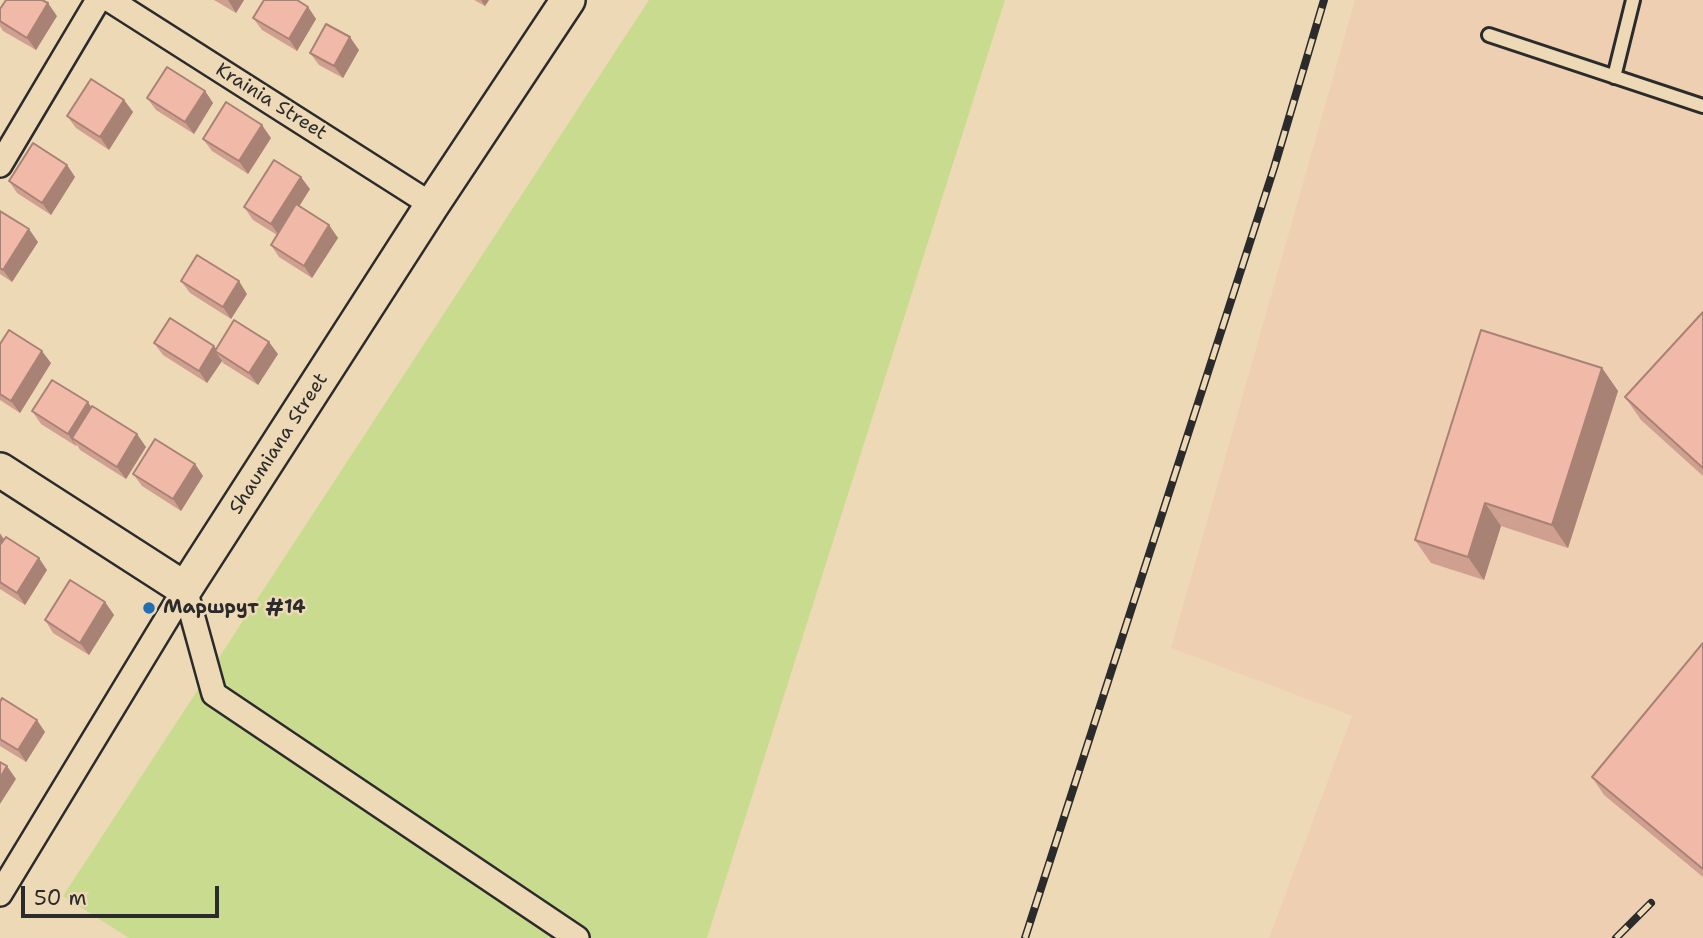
<!DOCTYPE html>
<html>
<head>
<meta charset="utf-8">
<style>
  body { margin:0 }
  #map { position:relative; width:1703px; height:938px; overflow:hidden; background:#eed9b7; font-family:"Shantell Sans",sans-serif }
  canvas { display:block }
  .scale { position:absolute; left:21px; top:886px; width:198px; height:32px; box-sizing:border-box; border:4px solid #2b2b2b; border-top:0; padding-left:9px; font-size:21px; line-height:24px; white-space:nowrap; color:#2b2b2b; -webkit-text-stroke:5px #eed9b7; paint-order:stroke }
</style>
</head>
<body>
<div id="map">
<canvas width="1703" height="938"></canvas>
<div class="scale">50 m</div>
</div>
<script>
const ctx = document.querySelector('canvas').getContext('2d');
ctx.lineJoin = 'round';
function paint(path, color) { ctx.fillStyle = color; ctx.fill(path, 'evenodd'); }
const toPath = rows => new Path2D(rows.map(r => 'M' + r).join(''));
function strokePath(path, color, width, dash) { ctx.strokeStyle = color; ctx.lineWidth = width; ctx.lineCap = dash ? 'butt' : 'round'; ctx.setLineDash(dash || []); ctx.stroke(path); }
function drawText(font, color, halo, rows, align = 'center') {
  ctx.font = font + ' "Shantell Sans",sans-serif'; ctx.lineWidth = 5; ctx.setLineDash([]); ctx.textBaseline = 'middle'; ctx.strokeStyle = halo; ctx.fillStyle = color; for (const [text, x, y, turn = 0] of rows) {
    ctx.save(); ctx.translate(x, y); ctx.rotate((+turn || 0) * Math.PI / 180); ctx.textAlign = isNaN(turn) ? turn : align; if (halo) ctx.strokeText(text, 0, 0); ctx.fillText(text, 0, 0); ctx.restore();
  }
}
const built = toPath([
  [1355,0,1703,0,1703,938,1269,938,1352,716,1171,648]
]);
const green = toPath([
  [649,0,1005,0,707,938,129,938,63,896]
]);
const lane = toPath([
  [1489,35,1703,106],
  [1614,77,1633,0]
]);
const street = toPath([
  [110,0,432,205],
  [0,165,98,0],
  [185,589,214,694,577,938],
  [0,894,185,589]
]);
const secondary = toPath([
  [0,470,185,589,432,205,568,0]
]);
const rail = toPath([
  [1025,938,1274,168,1324,0],
  [1616,938,1651,903]
]);
const wall = toPath([
  [214,0,244,0,236,13],
  [474,0,489,0,485,6],
  [308,7,316,19,297,51,262,30,253,18],
  [0,9,57,16,36,50,3,31,0,26],
  [359,50,343,78,319,65,310,53],
  [205,91,213,103,194,134,156,110,147,98],
  [124,100,133,112,109,150,76,128,67,116],
  [271,138,248,174,212,151,203,139],
  [67,165,75,177,51,215,17,193,9,181],
  [310,189,299,206,329,225,338,238,312,278,279,257,271,245,277,235,253,220,244,207],
  [0,211,38,242,12,282,0,274],
  [181,281,247,294,231,319,190,293],
  [1703,312,1703,476,1641,420,1625,397],
  [154,343,216,349,278,354,258,385,223,363,222,361,207,383,163,355],
  [0,344,51,363,20,413,0,400],
  [1602,368,1618,391,1568,548,1501,526,1484,580,1431,563,1415,540],
  [88,402,91,407,146,447,126,479,80,450,77,445,76,446,41,424,32,411],
  [195,464,203,476,181,511,142,486,133,474],
  [0,533,4,539,47,570,25,605,0,589],
  [105,602,114,615,89,655,53,633,45,620],
  [1703,643,1703,877,1604,795,1592,777],
  [0,702,45,732,26,762,0,746]
]);
const shadedWall = toPath([
  [228,0,244,0,236,13],
  [481,0,489,0,485,6],
  [48,3,57,16,36,50,27,38],
  [308,7,316,19,297,51,289,39],
  [350,37,359,50,343,78,334,66],
  [205,91,213,103,194,134,185,122],
  [124,100,133,112,109,150,100,137],
  [262,125,271,138,248,174,239,161],
  [67,165,75,177,51,215,42,203],
  [301,177,310,189,280,237,271,224],
  [329,225,338,238,312,278,304,266],
  [29,229,38,242,12,282,3,270],
  [239,281,247,294,231,319,223,307],
  [269,342,278,354,258,385,249,373],
  [214,346,220,354,215,351,222,361,207,383,199,371],
  [42,351,51,363,20,413,11,401],
  [1602,368,1618,391,1568,548,1552,525],
  [88,402,96,415,72,438,76,446,68,434],
  [137,434,146,447,126,479,117,467],
  [195,464,203,476,181,511,173,499],
  [1485,503,1501,526,1484,580,1468,557],
  [0,534,9,546,0,560],
  [39,558,47,570,25,605,17,593],
  [105,602,114,615,89,655,80,643],
  [37,720,45,732,26,762,18,750],
  [7,766,16,779,0,804,0,778]
]);
const building = toPath([
  [6,0,42,0,48,3,27,38,0,21,0,9,6,0],
  [264,0,297,0,308,7,289,39,253,18,264,0],
  [326,24,350,37,334,66,310,53,326,24],
  [167,67,205,91,185,122,147,98,167,67],
  [91,79,124,100,100,137,67,116,91,79],
  [226,102,262,125,239,161,203,139,226,102],
  [33,143,67,165,42,203,9,181,33,143],
  [274,160,301,177,271,224,244,207,274,160],
  [296,204,329,225,304,266,271,245,296,204],
  [0,211,29,229,3,270,0,268,0,211],
  [197,255,239,281,223,307,181,281,197,255],
  [1703,312,1703,468,1625,397,1703,312],
  [170,318,214,346,199,371,154,343,170,318],
  [234,320,269,342,249,373,215,351,234,320],
  [9,330,42,351,11,401,0,394,0,344,9,330],
  [1481,330,1602,368,1552,525,1485,503,1468,557,1415,540,1481,330],
  [52,380,88,402,68,434,32,411,52,380],
  [92,406,137,434,117,467,72,438,92,406],
  [155,439,195,464,173,499,133,474,155,439],
  [6,537,39,558,17,593,0,582,0,545,6,537],
  [70,580,105,602,80,643,45,620,70,580],
  [1703,643,1703,869,1592,777,1703,643],
  [2,698,37,720,18,750,0,739,0,702,2,698],
  [0,762,7,766,0,778,0,762]
]);
const markers = [
  [149,608,7,"#1f6fb2"]
];
const streetNames = [
  ["Krainia Street",271,102,32],
  ["Shaumiana Street",279,444,-57]
];
const poiNames = [
  ["Маршрут #14",163,608]
];
paint(built, '#efcfb2');
paint(green, '#c9db8f');
strokePath(lane, '#2b2b2b', 18);
strokePath(street, '#2b2b2b', 28);
strokePath(secondary, '#2b2b2b', 38);
strokePath(lane, '#eed9b7', 12);
strokePath(street, '#eed9b7', 23);
strokePath(secondary, '#eed9b7', 33);
strokePath(rail, '#2b2b2b', 8);
strokePath(rail, '#eed9b7', 5, [16]);
paint(wall, '#cf9f90');
paint(shadedWall, '#a98276');
paint(building, '#f1b9a8');
strokePath(building, '#a98276', 2);
for (const [x, y, r, color] of markers) { const dot = new Path2D(); dot.arc(x, y, r, 0, 2 * Math.PI); ctx.fillStyle = color; ctx.fill(dot); strokePath(dot, '#eed9b7', 2.5); }
drawText('19px', '#2b2b2b', '#eed9b7', streetNames);
drawText('bold 19px', '#2b2b2b', '#eed9b7', poiNames, 'left');
</script>
</body>
</html>
